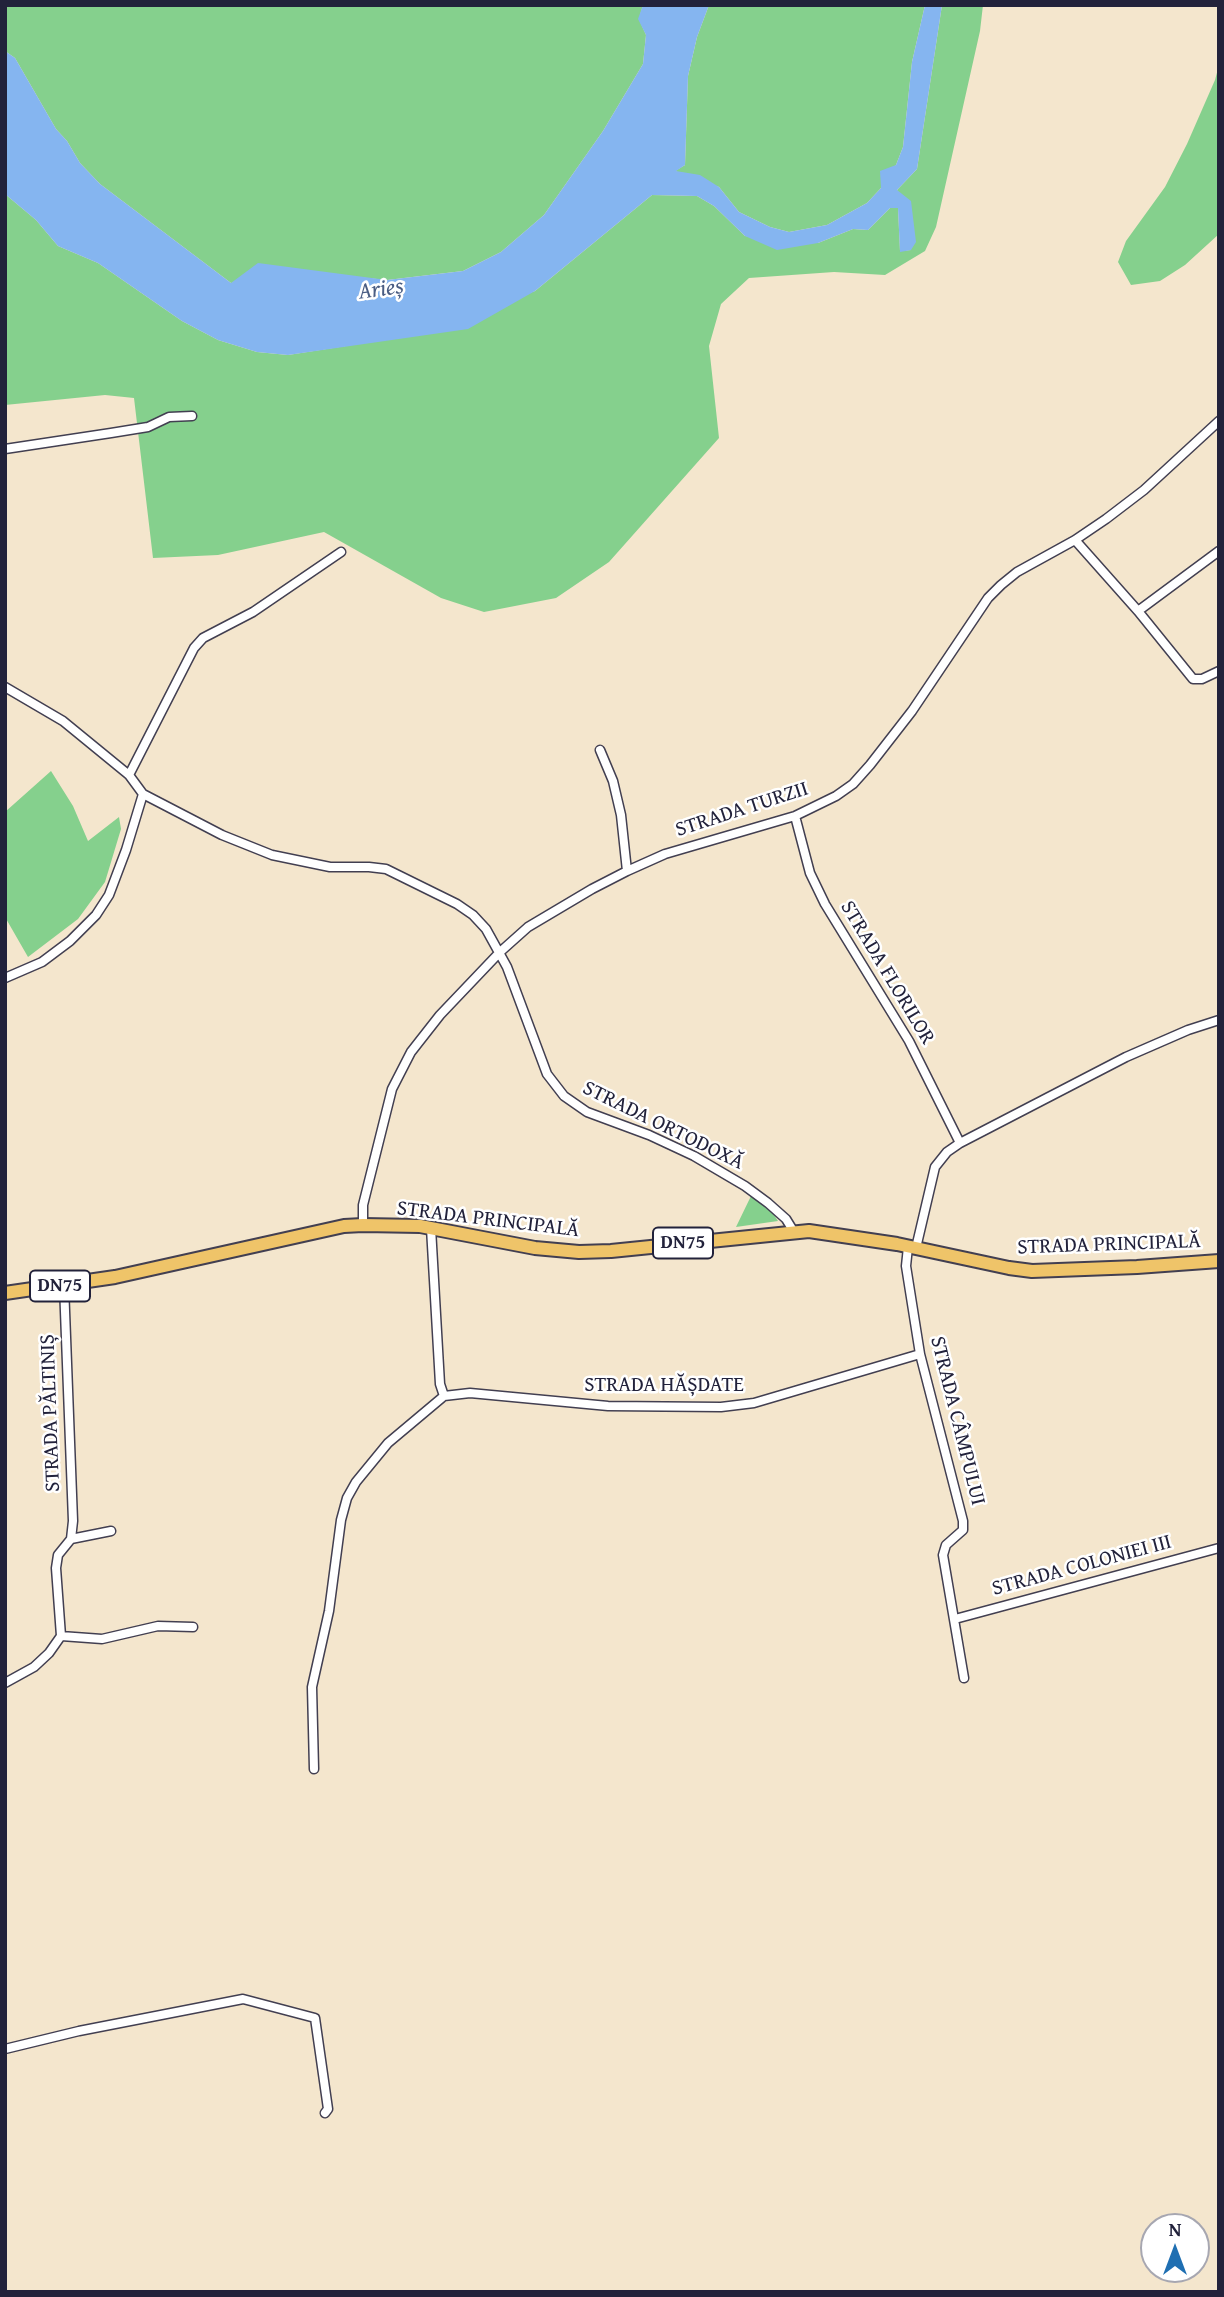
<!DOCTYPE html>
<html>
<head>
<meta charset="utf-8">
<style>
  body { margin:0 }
  #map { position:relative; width:1224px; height:2297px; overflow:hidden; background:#f4e6cd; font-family:"Gentium Book Plus",serif }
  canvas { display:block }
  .frame { position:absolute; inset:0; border:7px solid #22223b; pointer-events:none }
  .north { position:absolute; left:1140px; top:2213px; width:70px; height:70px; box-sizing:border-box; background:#fff; border:2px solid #a7a7b1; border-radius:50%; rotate:0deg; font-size:19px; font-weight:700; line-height:28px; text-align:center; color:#22223b }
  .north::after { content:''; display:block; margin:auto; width:24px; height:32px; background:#1f6fb2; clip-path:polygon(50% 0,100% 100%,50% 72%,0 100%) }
</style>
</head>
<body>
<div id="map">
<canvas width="1224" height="2297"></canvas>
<div class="frame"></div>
<div class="north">N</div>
</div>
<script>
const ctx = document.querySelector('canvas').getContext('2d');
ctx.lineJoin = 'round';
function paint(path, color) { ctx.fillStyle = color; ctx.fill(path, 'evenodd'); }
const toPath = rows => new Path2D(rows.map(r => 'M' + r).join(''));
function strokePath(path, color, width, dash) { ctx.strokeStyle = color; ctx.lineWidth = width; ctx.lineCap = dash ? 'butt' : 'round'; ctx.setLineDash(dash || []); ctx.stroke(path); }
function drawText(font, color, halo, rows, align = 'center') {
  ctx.font = font + ' "Gentium Book Plus",serif'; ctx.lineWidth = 5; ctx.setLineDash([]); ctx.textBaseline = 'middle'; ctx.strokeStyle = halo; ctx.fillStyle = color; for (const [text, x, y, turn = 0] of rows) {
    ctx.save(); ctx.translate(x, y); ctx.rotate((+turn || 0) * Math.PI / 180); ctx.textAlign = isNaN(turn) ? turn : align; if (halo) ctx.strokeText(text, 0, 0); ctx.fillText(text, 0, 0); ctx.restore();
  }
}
const green = toPath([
  [5,5,643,5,639,19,646,35,643,64,603,131,544,215,501,252,463,271,387,280,336,275,231,283,100,184,80,163,67,141,56,129,15,58,5,51],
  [709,5,925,5,912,62,903,147,896,165,881,188,867,203,827,225,789,232,770,227,739,212,719,187,675,171,685,165,688,76,697,37],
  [942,5,983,5,980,31,936,227,925,251,885,275,834,272,749,278,721,304,709,346,719,438,609,562,556,598,484,612,441,598,324,532,218,555,153,558,134,398,105,395,5,405,5,194,36,220,58,246,98,263,182,321,218,340,257,352,288,355,416,335,535,291,652,195,697,196,714,206,745,236,818,243,853,229,868,230,890,208,898,208,900,251,911,250,897,190,917,169],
  [1219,65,1219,234,1185,265,1160,281,1131,285,1118,262,1126,241,1165,187,1187,144,1215,80],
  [51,771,73,806,88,841,119,817,121,829,105,882,78,919,28,957,5,917,5,812],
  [751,1196,768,1206,778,1221,736,1227]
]);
const water = toPath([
  [643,5,709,5,697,37,688,76,685,165,676,171,700,175,719,187,739,212,770,227,789,232,827,225,867,203,881,188,880,171,896,165,903,147,912,62,925,5,942,5,917,169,897,190,911,201,916,242,911,250,900,252,898,208,890,208,868,230,853,229,818,243,777,250,745,236,714,206,697,196,652,195,535,291,468,329,288,355,257,352,218,340,182,321,98,263,58,246,36,220,5,194,5,51,15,58,56,129,67,141,80,163,100,184,231,283,258,263,387,280,463,271,501,252,544,215,603,131,643,64,646,35,638,19]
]);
const minor = toPath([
  [5,449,111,433,148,427,169,417,192,416],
  [1075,540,1138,611,1193,679,1202,679,1219,671],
  [1138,611,1219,551],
  [5,687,63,721,129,775,143,794,222,835,272,855,330,867,369,867,386,869,457,904,473,915,486,929,507,967,547,1074,564,1096,587,1112,649,1135,694,1156,745,1186,768,1203,786,1219,794,1232],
  [600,750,613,781,621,815,627,871],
  [129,775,194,648,203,638,253,612,341,552],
  [795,816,810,873,825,904,909,1041,960,1143],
  [5,978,42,962,70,941,96,915,109,895,126,850,143,794],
  [363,1225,363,1205,392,1089,411,1052,440,1015,500,952,528,927,592,889,627,871,665,854,795,816,836,796,853,784,870,765,912,711,988,598,1001,585,1017,572,1075,540,1106,519,1144,490,1219,421],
  [431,1228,440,1384,444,1396],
  [908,1247,906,1266,920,1354,963,1521,963,1530,946,1545,943,1555,964,1678],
  [916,1248,935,1167,947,1152,960,1143,1126,1057,1188,1030,1219,1020],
  [71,1539,111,1531],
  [955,1619,1219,1548],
  [61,1636,102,1639,158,1626,193,1627],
  [5,1683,34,1667,49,1653,61,1636,56,1568,58,1555,71,1539,73,1521,64,1285],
  [314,1769,312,1687,329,1611,341,1520,347,1498,356,1482,388,1443,444,1396,470,1393,608,1406,721,1407,754,1403,920,1354],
  [5,2049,79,2031,243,1999,315,2018,328,2109,325,2113]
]);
const primary = toPath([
  [5,1293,115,1277,344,1226,363,1225,420,1226,535,1248,579,1252,611,1251,809,1231,897,1244,1009,1268,1032,1271,1137,1267,1219,1261]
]);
const shields = [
  [683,1243,60],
  [60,1286,60]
];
const shieldNames = [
  ["DN75",683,1243],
  ["DN75",60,1286]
];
const streetNames = [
  ["STRADA TURZII",742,810,-18],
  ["STRADA FLORILOR",887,973,59],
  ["STRADA ORTODOXĂ",663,1126,26],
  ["STRADA PRINCIPALĂ",488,1220,7],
  ["STRADA PRINCIPALĂ",1109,1245,-2],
  ["STRADA HĂȘDATE",664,1386],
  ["STRADA PĂLTINIȘ",51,1413,-92],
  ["STRADA CÂMPULUI",957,1421,76],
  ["STRADA COLONIEI III",1082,1566,-15]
];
const waterNames = [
  ["Arieș",381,290,-8]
];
paint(green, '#85d08d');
paint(water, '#85b5f0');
strokePath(minor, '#423f51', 11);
strokePath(primary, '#423f51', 16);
strokePath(minor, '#fff', 8);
strokePath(primary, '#efc469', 12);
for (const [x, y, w] of shields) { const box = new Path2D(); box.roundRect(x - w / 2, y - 15.5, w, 31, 5); ctx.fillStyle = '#fff'; ctx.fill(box); strokePath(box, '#22223b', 2); }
drawText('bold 19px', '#22223b', null, shieldNames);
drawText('21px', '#22223b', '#fff', streetNames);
drawText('italic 23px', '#4a5d83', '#fff', waterNames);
</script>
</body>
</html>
